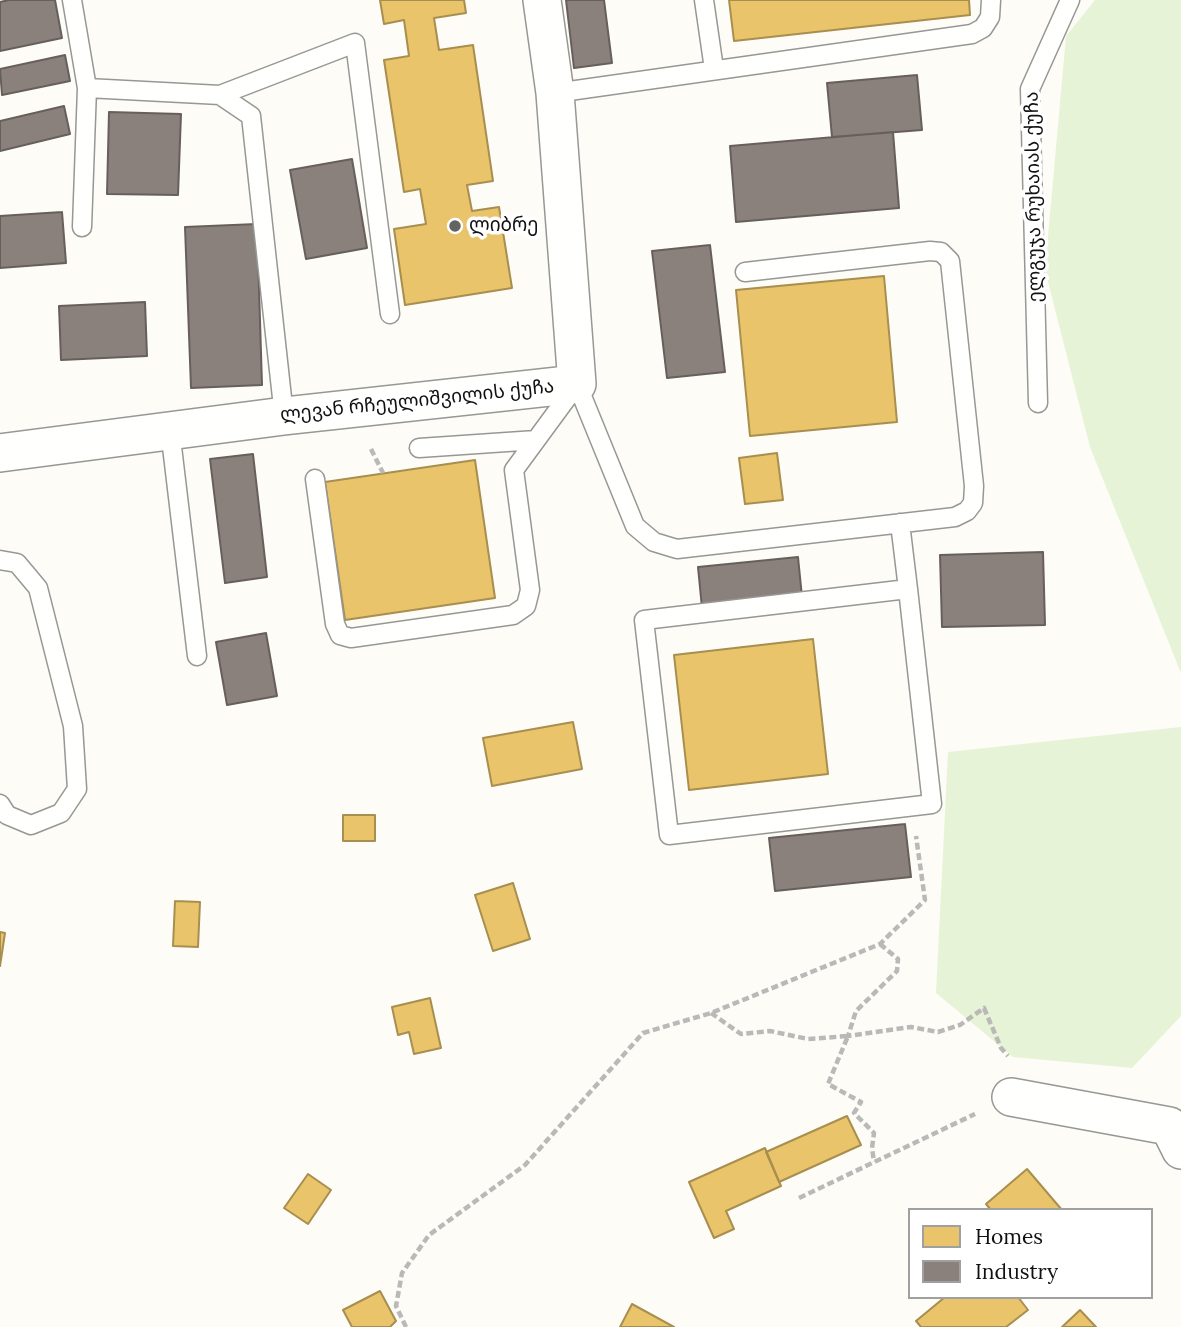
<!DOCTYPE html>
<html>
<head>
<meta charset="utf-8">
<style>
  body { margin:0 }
  #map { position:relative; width:1181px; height:1327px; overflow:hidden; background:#fdfcf7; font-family:Lora,serif }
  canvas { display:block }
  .legend { position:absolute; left:908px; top:1208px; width:245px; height:91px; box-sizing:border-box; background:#fff; border:2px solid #a0a0a0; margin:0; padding:9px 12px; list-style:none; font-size:21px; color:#111 }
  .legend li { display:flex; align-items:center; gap:14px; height:35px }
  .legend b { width:35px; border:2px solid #a0a0a0 }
</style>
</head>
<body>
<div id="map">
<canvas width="1181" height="1327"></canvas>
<ul class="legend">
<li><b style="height:19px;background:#e9c46a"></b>Homes</li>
<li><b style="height:19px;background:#8a817c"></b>Industry</li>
</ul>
</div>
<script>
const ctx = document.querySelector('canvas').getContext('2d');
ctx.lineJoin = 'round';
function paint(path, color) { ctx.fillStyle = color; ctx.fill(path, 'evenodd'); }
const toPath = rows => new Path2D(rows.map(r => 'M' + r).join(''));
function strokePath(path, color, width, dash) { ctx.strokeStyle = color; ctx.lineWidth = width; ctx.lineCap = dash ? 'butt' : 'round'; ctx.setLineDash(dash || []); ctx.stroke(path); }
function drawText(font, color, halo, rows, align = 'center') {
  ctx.font = font + ' Lora,"Noto Sans Georgian",serif'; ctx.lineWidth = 7; ctx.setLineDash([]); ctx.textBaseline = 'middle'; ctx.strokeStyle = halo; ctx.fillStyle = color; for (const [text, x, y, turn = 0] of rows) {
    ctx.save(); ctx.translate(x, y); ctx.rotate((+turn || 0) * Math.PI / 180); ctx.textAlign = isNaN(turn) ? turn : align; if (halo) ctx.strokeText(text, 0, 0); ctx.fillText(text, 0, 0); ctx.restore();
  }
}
const green = toPath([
  [1095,0,1181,0,1181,673,1090,447,1045,270,1066,36],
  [1181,727,1181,1016,1132,1068,1013,1057,936,993,948,752]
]);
const homes = toPath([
  [380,0,464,0,466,13,434,18,439,50,473,45,493,181,467,185,472,211,499,207,512,288,405,305,394,229,426,224,420,189,404,192,384,60,409,56,404,20,384,24,380,0],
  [729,0,969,0,970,15,734,41,729,0],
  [884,276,897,422,750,436,736,290,884,276],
  [777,453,783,500,745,504,739,458,777,453],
  [475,460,495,598,345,620,325,482,475,460],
  [813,639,828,774,689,790,674,655,813,639],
  [573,722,582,769,492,786,483,738,573,722],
  [343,815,375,815,375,841,343,841,343,815],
  [513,883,530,939,493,951,475,895,513,883],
  [175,901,200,902,198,947,173,946,175,901],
  [0,932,5,933,0,966,0,932],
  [430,998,441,1048,414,1054,409,1032,398,1035,392,1007,430,998],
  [847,1116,861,1145,779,1182,766,1152,847,1116],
  [765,1148,781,1186,726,1211,734,1229,714,1238,689,1182,765,1148],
  [1027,1169,1062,1210,991,1210,986,1204,1027,1169],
  [308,1174,331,1190,308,1224,284,1208,308,1174],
  [380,1291,396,1321,390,1327,352,1327,343,1310,380,1291],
  [945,1297,1018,1297,1028,1310,1006,1327,921,1327,916,1321,945,1297],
  [632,1304,674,1327,620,1327,632,1304],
  [1080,1310,1096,1327,1062,1327,1080,1310]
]);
const industry = toPath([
  [9,0,55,0,62,38,0,51,0,2,9,0],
  [566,0,604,0,612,63,574,68,566,0],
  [65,55,70,81,2,95,0,69,65,55],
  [917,75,922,130,832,137,827,83,917,75],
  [64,106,70,134,0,151,0,121,64,106],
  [109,112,181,114,178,195,107,194,109,112],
  [893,132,899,208,736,222,730,146,893,132],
  [352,159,367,248,306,259,290,170,352,159],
  [62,212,66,263,0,268,0,216,62,212],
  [257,224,262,385,191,388,185,227,257,224],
  [710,245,725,372,667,378,652,251,710,245],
  [145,302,147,356,61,360,59,306,145,302],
  [253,454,267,577,225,583,210,459,253,454],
  [1043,552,1045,625,942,627,940,555,1043,552],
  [798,557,802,597,702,608,698,567,798,557],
  [266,633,277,696,227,705,216,642,266,633],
  [905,824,911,877,775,891,769,838,905,824]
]);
const path = toPath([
  [371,449,383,473],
  [880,944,898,959,897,971,856,1011,848,1036,911,1027,938,1032,960,1025,984,1008,1001,1048,1008,1056],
  [711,1013,741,1034,770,1031,808,1039,848,1036,828,1084,861,1102,854,1113,874,1133,872,1148,874,1162],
  [799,1198,975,1114],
  [406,1327,396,1306,402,1273,429,1235,525,1165,643,1033,711,1013,880,944,925,900,916,836]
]);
const service = toPath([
  [72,0,87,88,220,95,251,116,284,416],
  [704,0,714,69],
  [555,93,972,34,983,28,990,17,991,0],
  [220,95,355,43,390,314],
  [82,227,87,88],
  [577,384,635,526,654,542,677,549,955,517,967,511,973,503,974,486,950,261,941,252,930,251,745,272],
  [1038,403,1030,89,1070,0],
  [170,430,197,656],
  [419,448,536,440],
  [315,479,335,624,340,635,351,638,513,615,526,606,530,590,514,470,575,387],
  [900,523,908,589,932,804,669,835,644,620,908,589],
  [0,560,17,563,38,588,73,726,77,789,61,813,31,825,7,815,0,804]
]);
const minor = toPath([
  [0,453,284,416,577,384,555,93,542,0],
  [1011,1097,1169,1126,1181,1150]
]);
const markers = [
  [455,226,7,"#646362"]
];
const streetNames = [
  ["ელგუჯა რუხაიას ქუჩა",1034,197,-91],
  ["ლევან რჩეულიშვილის ქუჩა",417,401,-6]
];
const poiNames = [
  ["ლიბრე",469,226]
];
paint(green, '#e7f3d7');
paint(homes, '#e9c46a');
strokePath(homes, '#a88e4f', 2);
paint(industry, '#8a817c');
strokePath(industry, '#665f5c', 2);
strokePath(service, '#979795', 21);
strokePath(minor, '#979795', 40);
strokePath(path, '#b9b9b8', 4.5, [7, 3.5]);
strokePath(service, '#fffffe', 18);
strokePath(minor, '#fffffe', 37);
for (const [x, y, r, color] of markers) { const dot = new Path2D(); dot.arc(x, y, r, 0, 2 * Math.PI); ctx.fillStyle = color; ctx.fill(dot); strokePath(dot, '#fff', 2.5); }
drawText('19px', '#111', '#fff', streetNames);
drawText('19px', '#111', '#fff', poiNames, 'left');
</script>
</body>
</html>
